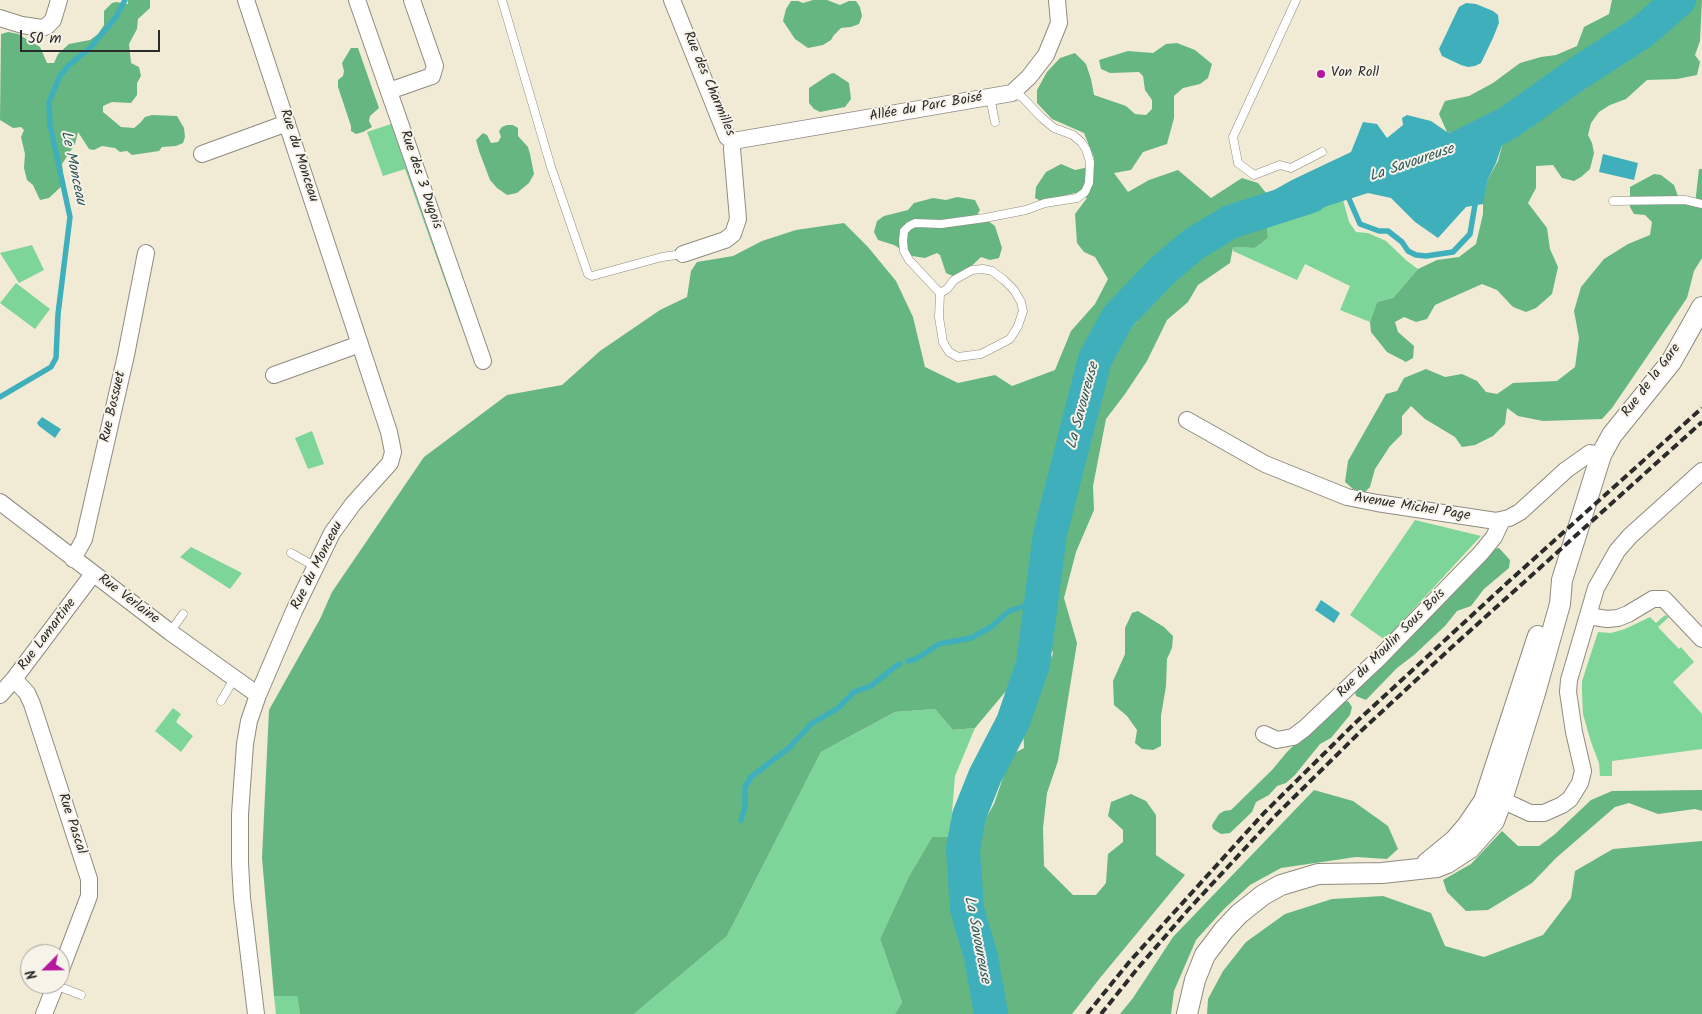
<!DOCTYPE html>
<html>
<head>
<meta charset="utf-8">
<style>
  body { margin:0 }
  #map { position:relative; width:1702px; height:1014px; overflow:hidden; background:#f1ebd5; font-family:Kalam,sans-serif }
  canvas { display:block }
  .north { position:absolute; left:20px; top:944px; width:50px; height:50px; box-sizing:border-box; background:#f7f3e8; border:1px solid #a5a39c; border-radius:50%; rotate:247deg; font-size:14px; font-weight:700; line-height:20px; text-align:center; color:#2b2b2b }
  .north::after { content:''; display:block; margin:auto; width:18px; height:22px; background:#b5179e; clip-path:polygon(50% 0,100% 100%,50% 72%,0 100%) }
  .scale { position:absolute; left:20px; top:30px; width:140px; height:22px; box-sizing:border-box; border:2px solid #2b2b2b; border-top:0; padding-left:6px; font-size:15px; line-height:18px; white-space:nowrap; color:#2b2b2b; -webkit-text-stroke:4px #f7f3e8; paint-order:stroke }
</style>
</head>
<body>
<div id="map">
<canvas width="1702" height="1014"></canvas>
<div class="north">N</div>
<div class="scale">50 m</div>
</div>
<script>
const ctx = document.querySelector('canvas').getContext('2d');
ctx.lineJoin = 'round';
function paint(path, color) { ctx.fillStyle = color; ctx.fill(path, 'evenodd'); }
const toPath = rows => new Path2D(rows.map(r => 'M' + r).join(''));
function strokePath(path, color, width, dash) { ctx.strokeStyle = color; ctx.lineWidth = width; ctx.lineCap = dash ? 'butt' : 'round'; ctx.setLineDash(dash || []); ctx.stroke(path); }
function drawText(font, color, halo, rows, align = 'center') {
  ctx.font = font + ' Kalam,sans-serif'; ctx.lineWidth = 4; ctx.setLineDash([]); ctx.textBaseline = 'middle'; ctx.strokeStyle = halo; ctx.fillStyle = color; for (const [text, x, y, turn = 0] of rows) {
    ctx.save(); ctx.translate(x, y); ctx.rotate((+turn || 0) * Math.PI / 180); ctx.textAlign = isNaN(turn) ? turn : align; if (halo) ctx.strokeText(text, 0, 0); ctx.fillText(text, 0, 0); ctx.restore();
  }
}
const green = toPath([
  [391,124,462,323,460,323,405,169,383,176,367,132],
  [1343,200,1349,222,1356,232,1368,233,1386,241,1407,261,1418,269,1393,298,1377,302,1370,322,1340,310,1350,286,1305,264,1297,280,1233,251,1233,247,1255,248,1268,238,1266,223,1290,218],
  [32,245,44,270,19,283,0,253],
  [16,283,50,309,35,329,0,303],
  [312,431,324,464,308,469,295,438],
  [1415,520,1481,536,1385,640,1350,615],
  [191,547,242,573,230,589,180,557],
  [1665,615,1669,617,1658,627,1679,649,1681,647,1694,662,1673,682,1702,714,1702,749,1612,761,1612,776,1600,776,1599,763,1591,742,1583,714,1582,693,1582,681,1598,632,1611,633,1625,629,1650,617,1656,623],
  [173,708,181,714,176,722,193,736,181,752,155,731],
  [935,709,953,730,975,728,955,776,950,837,932,837,908,878,880,939,902,1002,895,1014,634,1014,727,936,821,752,895,712],
  [274,996,297,996,300,1014,276,1014]
]);
const forest = toPath([
  [128,0,150,0,150,8,138,19,137,29,129,44,131,63,139,67,141,76,137,83,137,95,131,103,112,102,103,106,103,112,121,127,134,128,140,123,145,117,152,115,177,116,184,128,185,137,183,143,176,146,162,147,159,151,132,155,127,151,120,152,115,148,102,146,94,150,89,149,78,132,75,144,62,164,64,184,49,198,40,200,33,185,27,180,24,168,25,154,21,137,24,130,21,127,13,128,0,120,1,34,8,32,18,34,40,47,47,63,54,63,58,54,69,44,90,40,98,34,104,25,104,11,112,3,116,2,128,4],
  [813,0,827,0,840,5,849,1,856,1,860,7,862,16,859,24,851,27,841,28,834,35,831,40,823,45,808,48,795,39,783,21,786,9,791,1,798,1,803,3],
  [1612,0,1702,0,1700,41,1695,55,1700,62,1697,75,1677,79,1647,80,1626,99,1610,105,1599,112,1591,123,1588,135,1592,143,1594,153,1590,169,1581,177,1574,181,1562,178,1553,165,1536,166,1536,188,1528,203,1547,228,1550,249,1558,267,1552,294,1536,308,1526,312,1513,307,1497,290,1482,284,1435,305,1427,319,1416,322,1404,317,1395,322,1398,332,1414,346,1413,358,1406,362,1387,352,1371,332,1370,322,1377,302,1393,298,1418,269,1437,260,1459,257,1476,244,1483,214,1483,199,1488,179,1498,161,1503,142,1474,131,1460,135,1447,132,1439,114,1445,101,1469,96,1493,83,1520,63,1541,57,1556,55,1577,46,1584,27,1609,14],
  [1177,43,1195,50,1212,64,1208,78,1200,84,1183,88,1174,96,1174,118,1167,144,1143,152,1131,170,1114,173,1128,192,1149,180,1178,170,1211,198,1242,178,1258,183,1271,199,1266,218,1268,238,1255,248,1233,247,1230,263,1198,285,1188,302,1167,320,1147,361,1125,394,1106,419,1093,486,1094,510,1076,552,1064,598,1077,643,1058,761,1047,793,1043,828,1044,866,1073,895,1096,895,1106,883,1108,854,1123,842,1123,830,1108,816,1111,802,1131,794,1146,801,1156,815,1156,855,1185,875,1100,978,1072,1014,1000,1014,1001,989,990,974,982,925,974,910,975,857,981,827,994,804,1004,775,1009,756,1024,748,1023,723,1044,670,1053,654,1047,627,1047,603,1054,589,1059,546,1069,504,1085,447,1091,416,1106,364,1123,334,1137,322,1147,302,1165,291,1202,254,1226,231,1246,228,1253,221,1225,219,1202,231,1182,263,1161,279,1128,289,1106,315,1096,336,1083,373,1042,529,1023,649,1011,685,975,728,953,730,935,709,895,712,821,752,727,936,634,1014,300,1014,297,996,274,996,262,858,269,710,320,619,332,592,424,457,507,395,562,385,600,351,660,310,687,297,691,271,697,262,733,256,762,241,796,230,844,223,868,247,896,281,913,317,925,367,958,383,995,375,1012,386,1055,370,1071,331,1095,304,1108,279,1095,257,1084,252,1077,243,1075,214,1087,198,1075,193,1041,201,1035,198,1036,187,1046,172,1061,164,1075,170,1094,166,1094,158,1084,133,1052,119,1037,103,1037,90,1047,72,1060,58,1075,53,1086,64,1091,79,1094,95,1126,106,1135,114,1146,115,1152,109,1152,100,1145,90,1143,76,1139,72,1110,73,1101,69,1099,60,1128,51,1153,53,1166,44],
  [351,48,358,48,379,108,370,116,369,121,372,127,363,132,356,134,351,131,351,126,338,87,338,80,343,76,344,71,342,63],
  [834,73,849,83,851,99,845,107,820,112,814,109,809,103,809,88,830,74],
  [507,125,513,125,518,128,518,136,528,147,530,154,534,174,529,183,517,193,507,195,497,188,490,180,479,151,476,140,483,133,487,135,491,143,498,142,501,137,499,131,502,127],
  [1699,169,1702,169,1702,258,1694,271,1687,298,1612,408,1602,419,1543,421,1518,416,1507,408,1505,424,1493,436,1475,445,1462,447,1455,437,1425,419,1411,406,1402,416,1402,434,1390,446,1375,469,1370,487,1365,492,1353,489,1345,482,1348,461,1386,394,1397,391,1404,378,1426,369,1445,377,1462,374,1477,381,1486,392,1497,394,1513,383,1557,381,1575,367,1579,338,1574,311,1581,287,1604,259,1628,244,1650,235,1652,222,1645,215,1634,214,1630,207,1630,187,1654,174,1661,175,1674,185,1680,202,1695,204],
  [957,197,975,200,980,210,976,217,977,222,988,221,995,226,1002,248,999,258,990,260,981,257,963,274,953,276,946,273,940,255,937,253,925,258,912,256,894,245,878,240,874,232,877,221,884,216,908,210,914,203,933,198,946,200],
  [1499,548,1510,560,1509,568,1484,589,1471,606,1457,611,1445,626,1414,655,1397,668,1366,700,1356,696,1354,688,1489,550],
  [1138,611,1164,627,1173,636,1172,648,1167,659,1166,686,1161,716,1161,746,1153,750,1142,749,1135,743,1137,730,1127,716,1114,705,1113,681,1125,654,1125,628,1132,613],
  [1348,701,1352,707,1350,715,1331,738,1320,744,1295,775,1286,783,1277,786,1269,795,1256,802,1252,812,1230,833,1221,834,1213,829,1212,825,1219,814,1224,811,1231,810,1272,770,1287,752,1320,720,1340,702],
  [1314,790,1353,801,1388,826,1398,849,1387,859,1356,857,1281,868,1250,885,1224,909,1196,940,1174,991,1171,1014,1120,1014,1133,998,1173,937],
  [1702,790,1702,811,1695,809,1658,814,1629,803,1615,807,1556,858,1532,883,1488,910,1466,911,1447,892,1443,880,1471,864,1502,831,1518,846,1539,846,1554,835,1591,800,1612,791],
  [932,837,950,837,975,1007,974,1014,895,1014,902,1002,880,939,908,878],
  [1702,841,1702,1014,1207,1014,1208,999,1223,971,1246,942,1285,914,1332,899,1383,896,1431,913,1445,946,1484,957,1543,935,1571,898,1575,871,1613,849]
]);
const water = toPath([
  [1466,3,1476,4,1493,11,1498,15,1499,23,1493,38,1481,63,1475,66,1468,67,1461,65,1442,56,1439,49,1459,7],
  [1407,115,1431,121,1447,132,1460,135,1491,125,1503,142,1496,163,1488,179,1483,204,1466,207,1438,238,1415,222,1391,198,1368,193,1290,218,1266,223,1266,218,1271,199,1267,194,1292,180,1351,152,1363,122,1377,124,1387,138,1403,125,1402,118],
  [1603,154,1638,163,1634,180,1599,172],
  [42,417,61,429,55,438,39,426,37,423],
  [1321,600,1340,613,1334,623,1315,610]
]);
const stream = toPath([
  [1346,192,1360,224,1379,231,1388,231,1402,242,1408,251,1416,255,1426,256,1453,252,1470,234,1476,199],
  [0,397,51,367,56,358,58,314,70,217,50,125,49,102,60,76,68,66,90,48,116,17,125,0],
  [908,661,916,659,939,644,971,638,991,627,1009,611,1040,601],
  [741,820,745,807,745,787,751,777,790,747,811,724,838,708,854,692,871,686,896,666,900,664]
]);
const river = toPath([
  [1454,150,1508,123,1577,74,1642,32,1679,0],
  [991,1014,981,957,967,909,963,849,969,816,985,776,1013,722,1033,664,1050,534,1095,359,1118,317,1163,270,1194,244,1230,222,1311,196]
]);
const service = toPath([
  [502,0,551,167,588,274,592,276,662,257,683,254],
  [1296,0,1233,137,1238,163,1254,175,1280,165,1291,168,1322,152],
  [990,97,995,122],
  [1613,201,1685,200,1702,204],
  [940,293,947,289,954,280,972,270,983,269,992,271,1004,280,1014,290,1021,302,1023,311,1018,326,1010,339,981,354,958,357,949,352,943,342,939,317,940,293,909,260,904,251,903,241,904,231,909,226,915,223,941,224,985,218,1026,210,1045,203,1077,198,1085,192,1089,183,1090,162,1086,149,1081,142,1073,135,1054,128,1042,118,1022,97,1012,93],
  [291,553,316,567],
  [170,632,183,614],
  [221,701,234,679],
  [55,985,81,995]
]);
const minor = toPath([
  [246,0,389,432,393,452,390,463,353,504,332,533,294,611,258,695,249,721,245,744,240,814,240,863,242,898,256,1014],
  [357,0,483,361],
  [672,0,727,137,733,141],
  [0,18,22,25,42,28,47,26,53,20,59,0],
  [389,91,432,76,435,66,412,0],
  [733,141,1012,93,1029,77,1046,55,1059,23,1057,0],
  [202,154,287,123],
  [683,254,725,240,733,234,738,219,732,149,733,141],
  [274,375,360,344],
  [1187,420,1265,464,1347,497,1377,503,1496,521,1509,518,1520,512,1566,470,1590,453,1601,455],
  [0,502,170,632,258,695],
  [73,559,84,539,126,355,146,253],
  [1588,616,1607,619,1618,618,1628,614,1653,599,1664,599,1702,639],
  [14,679,27,693,32,704,89,879,89,896,60,972],
  [0,695,14,679,93,574],
  [1264,734,1277,740,1293,737,1305,728,1379,658,1481,553,1494,537,1502,520],
  [1502,800,1530,813,1544,813,1562,805,1570,799,1580,783,1583,771,1574,732,1568,692,1569,680,1596,588,1617,551,1630,536,1702,471],
  [44,1014,56,984]
]);
const tertiary = toPath([
  [1427,863,1455,840,1467,826,1484,801,1538,636],
  [1187,1014,1195,980,1205,955,1224,930,1239,914,1263,895,1281,885,1318,874,1382,873,1437,867,1447,863,1470,848,1494,821,1502,800,1535,693,1560,604,1562,580,1601,455,1612,435,1671,362,1702,307]
]);
const rail = toPath([
  [1087,1014,1130,961,1264,813,1354,724,1507,583,1702,408],
  [1101,1014,1138,968,1188,910,1275,816,1361,731,1452,647,1702,422]
]);
const markers = [
  [1321,74,5,"#b5179e"]
];
const poiNames = [
  ["Von Roll",1331,74]
];
const streetNames = [
  ["Rue des Charmilles",708,84,67],
  ["Allée du Parc Boisé",926,108,-10],
  ["Rue du Monceau",298,156,72],
  ["Rue des 3 Dugois",420,180,71],
  ["Rue de la Gare",1652,381,-53],
  ["Rue Bossuet",114,407,-77],
  ["Avenue Michel Page",1412,508,9],
  ["Rue du Monceau",318,566,-63],
  ["Rue Verlaine",128,600,37],
  ["Rue Lamartine",48,635,-53],
  ["Rue du Moulin Sous Bois",1392,644,-45],
  ["Rue Pascal",71,824,72]
];
const waterNames = [
  ["La Savoureuse",1412,164,-19],
  ["Le Monceau",72,168,78],
  ["La Savoureuse",1084,406,-75],
  ["La Savoureuse",976,940,79]
];
paint(green, '#7ed599');
paint(forest, '#66b681');
paint(water, '#40afbc');
strokePath(stream, '#40afbc', 5.5);
strokePath(river, '#40afbc', 34);
strokePath(service, '#8e8b80', 9);
strokePath(minor, '#8e8b80', 18);
strokePath(tertiary, '#8e8b80', 22);
strokePath(service, '#fff', 8);
strokePath(minor, '#fff', 16);
strokePath(tertiary, '#fff', 20);
strokePath(rail, '#2b2b2b', 4, [8, 4]);
for (const [x, y, r, color] of markers) { const dot = new Path2D(); dot.arc(x, y, r, 0, 2 * Math.PI); ctx.fillStyle = color; ctx.fill(dot); strokePath(dot, '#f7f3e8', 2); }
drawText('14px', '#2b2b2b', '#f7f3e8', poiNames, 'left');
drawText('14px', '#2b2b2b', '#f7f3e8', streetNames);
drawText('italic 15px', '#32595e', '#f7f3e8', waterNames);
</script>
</body>
</html>
